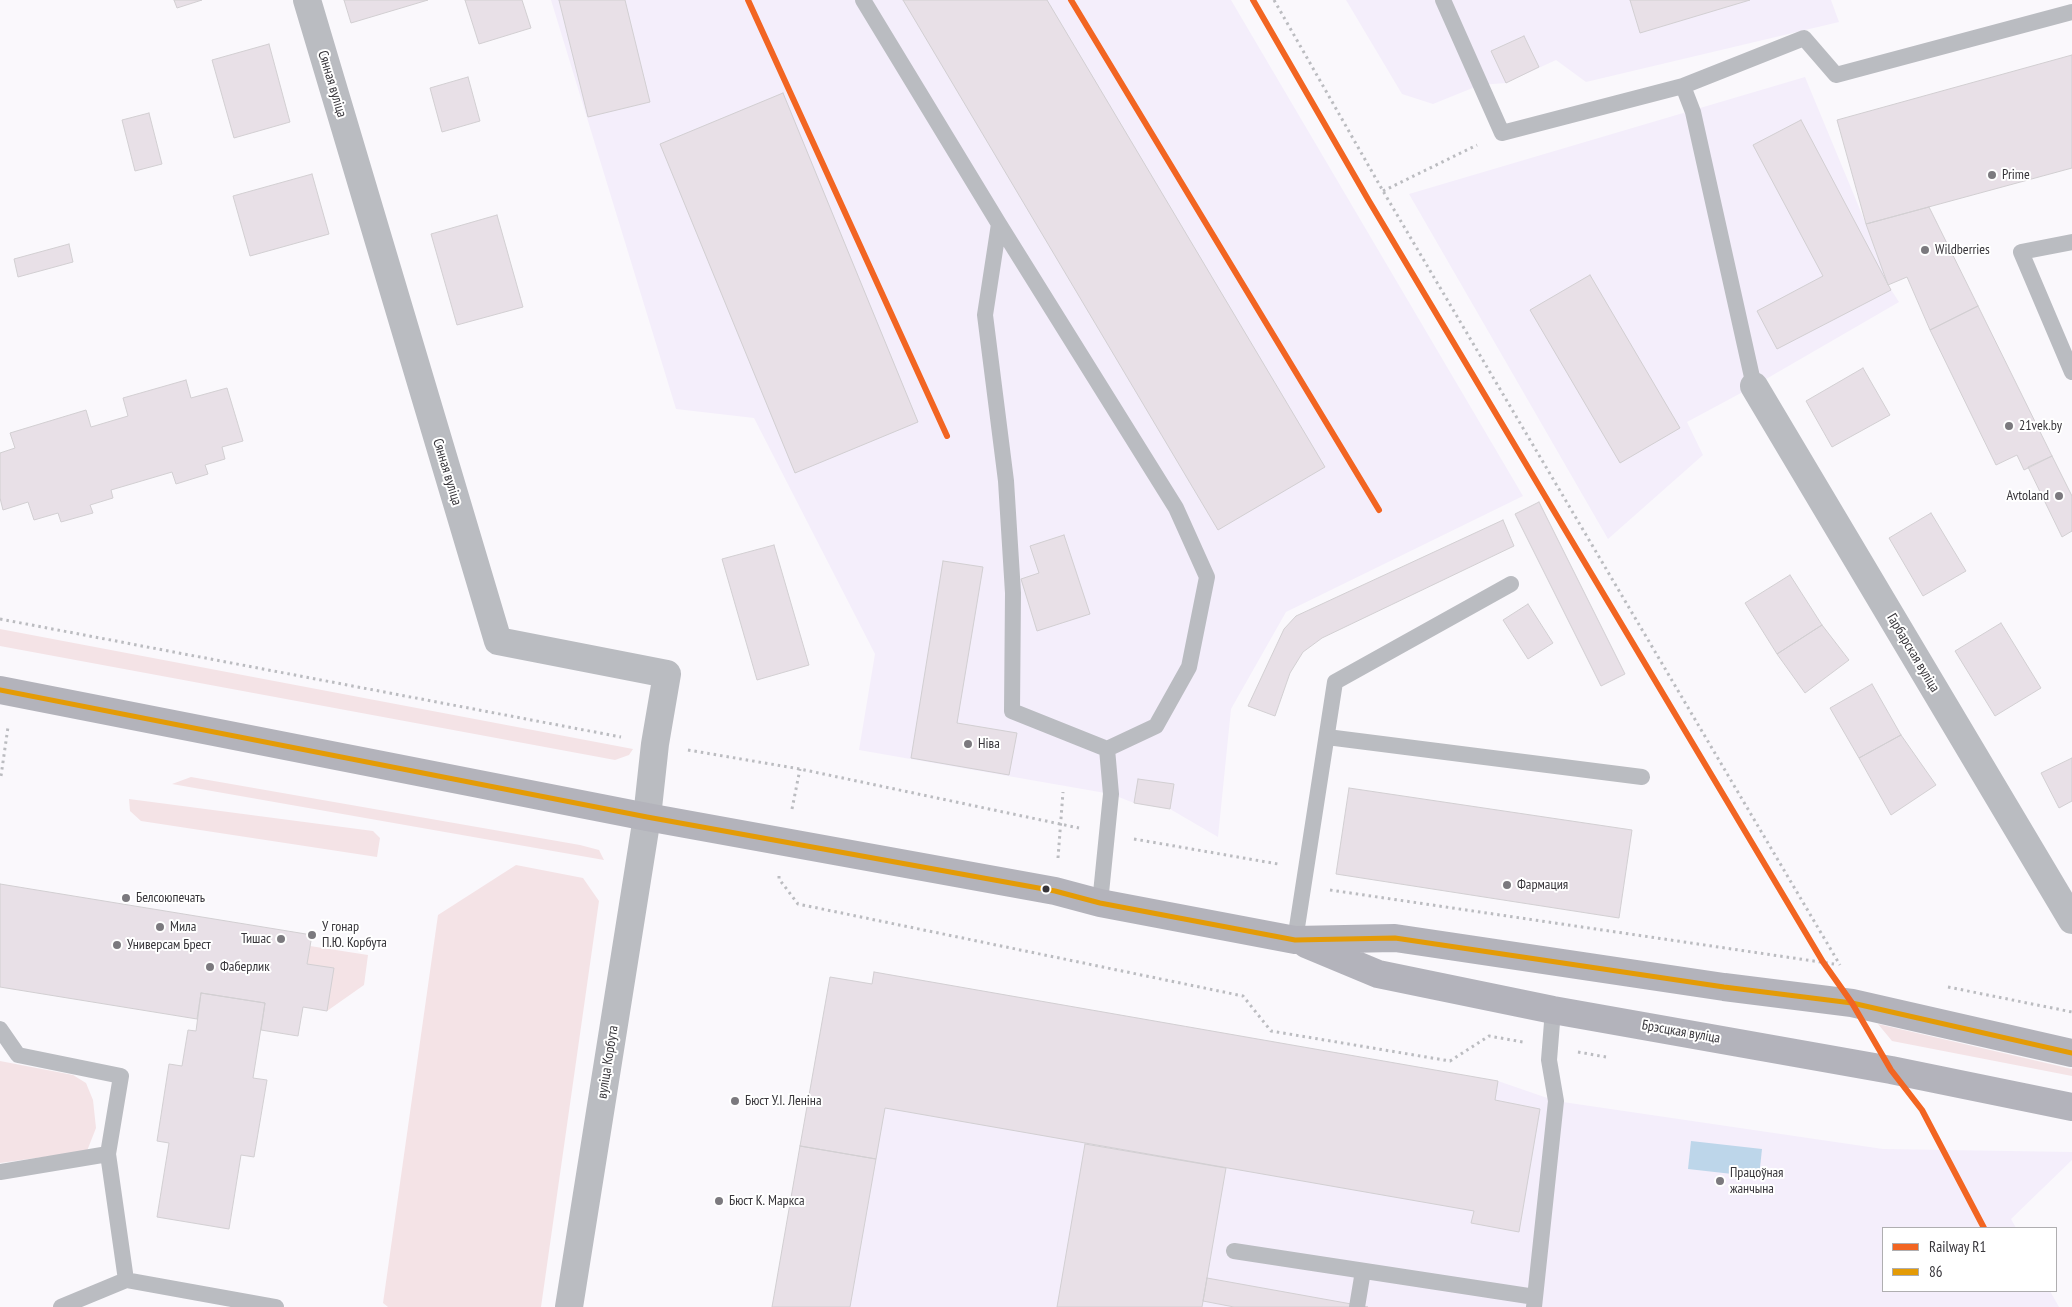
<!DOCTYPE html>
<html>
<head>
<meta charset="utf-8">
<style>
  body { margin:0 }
  #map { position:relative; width:2072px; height:1307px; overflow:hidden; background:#faf8fc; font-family:"PT Sans Narrow",sans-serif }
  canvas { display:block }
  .legend { position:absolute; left:1882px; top:1227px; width:175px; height:65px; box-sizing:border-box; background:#fff; border:1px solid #afaeb0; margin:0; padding:6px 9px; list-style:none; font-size:15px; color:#37353a }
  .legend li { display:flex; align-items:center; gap:10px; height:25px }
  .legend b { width:25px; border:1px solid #afaeb0 }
</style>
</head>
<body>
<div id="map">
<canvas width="2072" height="1307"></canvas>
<ul class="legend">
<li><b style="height:6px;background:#f26522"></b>Railway R1</li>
<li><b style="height:6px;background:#e49b06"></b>86</li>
</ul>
</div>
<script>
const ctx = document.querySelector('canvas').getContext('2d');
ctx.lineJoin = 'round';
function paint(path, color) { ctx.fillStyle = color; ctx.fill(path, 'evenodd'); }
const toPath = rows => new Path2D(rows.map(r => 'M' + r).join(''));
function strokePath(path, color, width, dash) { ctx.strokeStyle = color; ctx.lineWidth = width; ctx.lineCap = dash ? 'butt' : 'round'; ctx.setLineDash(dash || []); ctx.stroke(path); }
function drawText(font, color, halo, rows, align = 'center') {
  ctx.font = font + ' "PT Sans Narrow",sans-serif'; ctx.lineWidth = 4; ctx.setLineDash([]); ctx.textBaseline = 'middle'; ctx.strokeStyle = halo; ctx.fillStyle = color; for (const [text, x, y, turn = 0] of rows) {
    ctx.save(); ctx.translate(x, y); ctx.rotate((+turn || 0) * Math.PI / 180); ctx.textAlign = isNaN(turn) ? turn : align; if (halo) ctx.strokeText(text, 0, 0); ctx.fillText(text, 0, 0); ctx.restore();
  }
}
const built = toPath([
  [551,0,1231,0,1523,496,1286,612,1231,709,1218,837,1170,809,1134,803,1111,794,859,750,875,654,754,418,676,409],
  [1346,0,1831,0,1839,22,1586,82,1556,60,1506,83,1480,85,1433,104,1402,94],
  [1805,77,1866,224,1888,285,1899,302,1754,386,1687,422,1703,455,1608,539,1409,194],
  [874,972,1498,1081,1556,1101,1883,1149,2072,1152,2072,1160,2011,1219,2016,1228,1883,1228,1883,1291,2050,1291,2059,1307,772,1307,830,977,872,984]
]);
const green = toPath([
  [0,629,633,749,629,755,615,760,0,646],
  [191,777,580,845,599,850,604,860,172,784],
  [129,799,373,831,380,838,377,857,141,821,130,811],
  [516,865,583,878,599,901,541,1307,388,1307,383,1303,438,915],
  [310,946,368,955,364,985,327,1011,307,964],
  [1878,1024,2072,1069,2072,1076,1892,1041],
  [0,1061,73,1075,86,1083,93,1100,96,1128,87,1151,0,1163]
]);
const water = toPath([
  [1691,1141,1762,1149,1759,1177,1688,1169]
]);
const building = toPath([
  [174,0,202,0,177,8,174,0],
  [344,0,428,0,351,23,344,0],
  [465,0,522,0,531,28,479,44,465,0],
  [559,0,625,0,650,102,588,117,559,0],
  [903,0,1047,0,1325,467,1218,530,903,0],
  [1630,0,1750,0,1640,33,1630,0],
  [1524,36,1539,67,1506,83,1491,51,1524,36],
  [269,44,290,122,234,138,212,60,269,44],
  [2072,55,2072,168,1866,224,1837,120,2072,55],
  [468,77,480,121,442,132,430,88,468,77],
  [783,93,918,422,795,473,660,144,783,93],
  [149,113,162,164,135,171,122,120,149,113],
  [1801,120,1891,290,1777,349,1757,311,1823,276,1753,145,1801,120],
  [312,174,329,234,250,256,233,196,312,174],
  [1929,207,1978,306,1930,330,1907,277,1888,285,1866,224,1929,207],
  [497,215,523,307,457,325,431,234,497,215],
  [69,244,73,262,18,277,14,259,69,244],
  [1590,275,1680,428,1620,463,1530,310,1590,275],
  [1978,306,2052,456,2024,470,2017,455,1996,465,1930,330,1978,306],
  [1863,368,1890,415,1832,447,1806,401,1863,368],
  [186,380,191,398,227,388,243,441,222,447,225,459,205,465,208,474,176,484,172,472,111,490,113,498,90,505,93,513,61,522,58,513,34,520,28,502,3,510,0,498,0,453,15,448,10,433,86,410,91,427,128,416,123,398,186,380],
  [2052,456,2072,496,2072,531,2062,537,2028,467,2052,456],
  [1539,502,1625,674,1601,686,1515,514,1539,502],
  [1931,513,1966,571,1923,596,1889,538,1931,513],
  [1503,520,1514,546,1322,638,1303,652,1290,673,1275,716,1248,706,1284,629,1296,616,1503,520],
  [1064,535,1090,614,1037,631,1021,579,1039,573,1030,546,1064,535],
  [774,545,809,665,757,680,722,559,774,545],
  [943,561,983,567,957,723,1017,733,1009,775,911,758,943,561],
  [1790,575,1822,625,1777,654,1745,603,1790,575],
  [1528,604,1553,643,1528,659,1503,620,1528,604],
  [2001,623,2041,688,1995,716,1955,651,2001,623],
  [1822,625,1849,660,1805,693,1777,654,1822,625],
  [1872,684,1901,735,1859,758,1830,708,1872,684],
  [1901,735,1936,785,1891,815,1859,758,1901,735],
  [2072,758,2072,801,2059,808,2041,773,2072,758],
  [1138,779,1174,784,1170,809,1134,803,1138,779],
  [1349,788,1632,830,1619,918,1336,874,1349,788],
  [0,884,312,935,307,964,334,968,327,1011,303,1007,298,1036,261,1030,265,1003,201,993,197,1019,0,987,0,884],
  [874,972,1498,1081,1495,1100,1540,1109,1519,1232,1471,1223,1474,1211,885,1108,876,1159,800,1146,830,977,872,984,874,972],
  [201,993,265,1003,253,1078,267,1080,254,1157,241,1155,229,1229,157,1217,169,1143,157,1141,169,1064,182,1066,188,1030,196,1031,201,993],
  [1085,1144,1226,1168,1202,1307,1057,1307,1085,1144],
  [800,1146,876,1159,850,1307,772,1307,800,1146],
  [1207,1278,1368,1307,1234,1307,1203,1301,1207,1278]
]);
const path = toPath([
  [1274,0,1383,191,1840,965],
  [1383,191,1477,145],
  [0,619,621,737],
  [688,750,800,769,1079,828],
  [1,776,8,727],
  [792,809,800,769],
  [1134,839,1278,864],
  [1058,858,1063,792],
  [779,876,779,879,798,904,1243,996,1271,1031,1450,1061,1489,1036,1523,1042],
  [1330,890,1834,964],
  [1948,987,2072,1012],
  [1578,1052,1606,1057]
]);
const service = toPath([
  [863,0,999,224,1176,508,1207,577,1189,667,1156,726,1107,749,1111,794,1100,903],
  [1443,0,1502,133,1683,86,1804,38,1836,75,2072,12],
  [1683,86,1693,112,1754,386],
  [999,224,985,315,1006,481,1013,593,1012,711,1107,749],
  [2072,242,2021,252,2072,372],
  [1327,737,1642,777],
  [1295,940,1335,682,1511,584],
  [0,1029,18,1055,121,1076,108,1154],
  [0,1172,108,1154,126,1280],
  [1234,1251,1535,1297],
  [61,1307,126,1280,276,1307],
  [1357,1307,1363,1271],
  [1534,1307,1556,1101,1549,1060,1553,1010]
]);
const minor = toPath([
  [307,0,498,641,667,674,655,744,647,817,569,1307],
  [1754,386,2072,920]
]);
const primary = toPath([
  [0,690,647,817,1055,891,1100,903,1295,940,1395,938,1724,987,1852,1003,2072,1053],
  [1306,944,1378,974,1553,1010,1891,1070,2072,1107]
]);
const bus1 = toPath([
  [0,690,647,817,1055,891,1100,903,1295,940,1395,938,1724,987,1852,1003,2072,1053]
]);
const rail1 = toPath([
  [748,0,947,436],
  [1071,0,1379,510],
  [1253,0,1369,201,1823,962,1852,1003,1891,1070,1922,1110,1984,1228]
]);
const markers = [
  [1992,175,5,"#7b797e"],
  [1925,250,5,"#7b797e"],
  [2009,426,5,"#7b797e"],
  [2059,496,5,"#7b797e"],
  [968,744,5,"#7b797e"],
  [1507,885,5,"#7b797e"],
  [1046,889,4.5,"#37353a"],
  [126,898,5,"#7b797e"],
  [160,927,5,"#7b797e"],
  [312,935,5,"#7b797e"],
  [281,939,5,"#7b797e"],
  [117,945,5,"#7b797e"],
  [210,967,5,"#7b797e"],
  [735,1101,5,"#7b797e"],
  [1720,1181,5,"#7b797e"],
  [719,1201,5,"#7b797e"]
];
const streetNames = [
  ["Сянная вуліца",332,84,73],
  ["Сянная вуліца",447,472,73],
  ["Гарбарская вуліца",1913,653,59],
  ["Брэсцкая вуліца",1681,1032,10],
  ["вуліца Корбута",608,1062,-81]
];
const poiNames = [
  ["Prime",2002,175],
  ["Wildberries",1935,250],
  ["21vek.by",2019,426],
  ["Avtoland",2049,496,"right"],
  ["Ніва",978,744],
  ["Фармация",1517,885],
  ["Белсоюпечать",136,898],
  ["Мила",170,927],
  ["У гонар",322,927],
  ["П.Ю. Корбута",322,943],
  ["Тишас",271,939,"right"],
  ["Универсам Брест",127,945],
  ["Фаберлик",220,967],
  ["Бюст У.І. Леніна",745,1101],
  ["Працоўная",1730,1173],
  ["жанчына",1730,1189],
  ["Бюст К. Маркса",729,1201]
];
paint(built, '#f4eefb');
paint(green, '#f4e3e6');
paint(water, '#bdd6ea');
paint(building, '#e8e0e7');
strokePath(building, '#d2cfd2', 1);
strokePath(path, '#bbbcc0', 3, [2.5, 4]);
strokePath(service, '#babcc1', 16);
strokePath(minor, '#babcc1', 28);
strokePath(primary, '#b3b3bb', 28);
strokePath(bus1, '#e49b06', 5);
strokePath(rail1, '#f26522', 6);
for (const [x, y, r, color] of markers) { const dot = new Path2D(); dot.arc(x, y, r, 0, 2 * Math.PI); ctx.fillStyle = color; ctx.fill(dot); strokePath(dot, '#fff', 2); }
drawText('14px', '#37353a', '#fff', streetNames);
drawText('14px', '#37353a', '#fff', poiNames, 'left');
</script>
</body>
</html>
